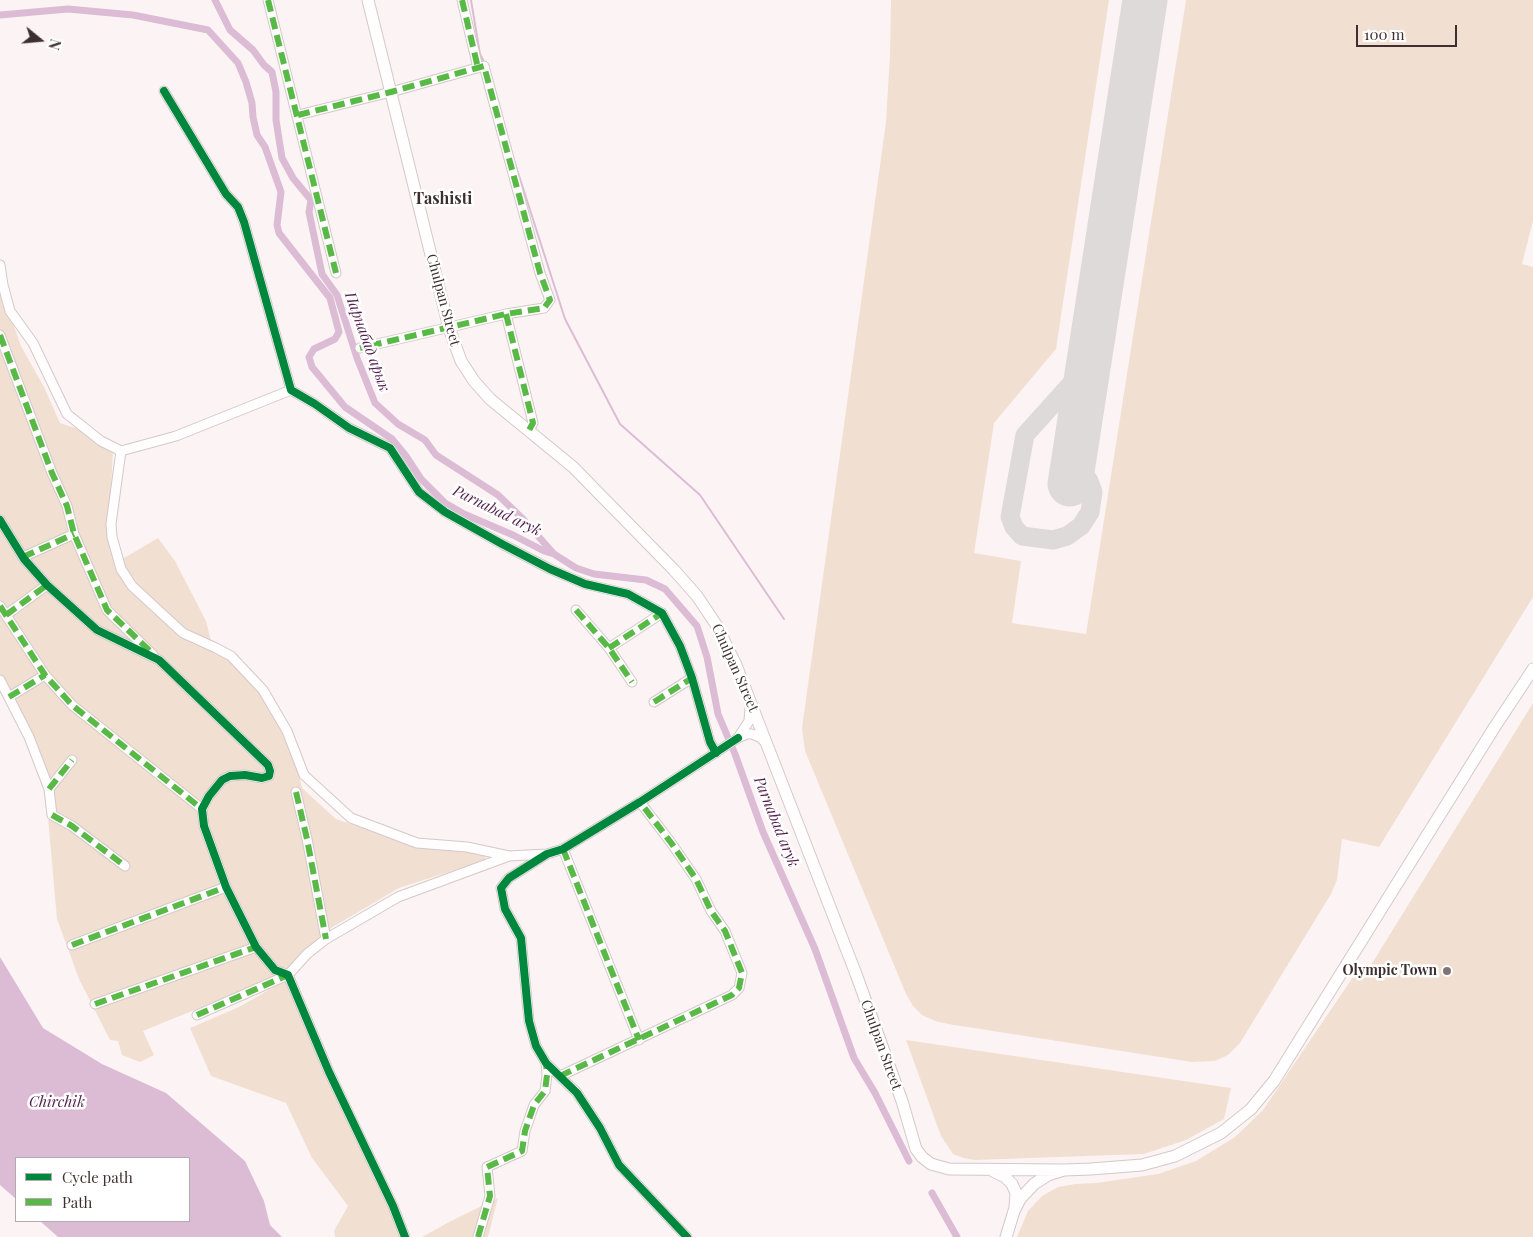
<!DOCTYPE html>
<html>
<head>
<meta charset="utf-8">
<style>
  body { margin:0 }
  #map { position:relative; width:1533px; height:1237px; overflow:hidden; background:#fcf4f4; font-family:"Playfair Display",serif }
  canvas { display:block }
  .legend { position:absolute; left:15px; top:1157px; width:175px; height:65px; box-sizing:border-box; background:#fff; border:1px solid #b1acac; margin:0; padding:6px 9px; list-style:none; font-size:15px; color:#3d2f2f }
  .legend li { display:flex; align-items:center; gap:10px; height:25px }
  .legend b { width:25px; border:1px solid #b1acac }
  .north { position:absolute; left:15px; top:15px; width:50px; height:50px; -webkit-text-stroke:4px #fff; paint-order:stroke; rotate:107deg; font-size:14px; font-weight:700; line-height:20px; text-align:center; color:#3d2f2f }
  .north::after { content:''; display:block; margin:auto; width:18px; height:22px; background:#3d2f2f; clip-path:polygon(50% 0,100% 100%,50% 72%,0 100%) }
  .scale { position:absolute; left:1356px; top:25px; width:101px; height:22px; box-sizing:border-box; border:2px solid #3d2f2f; border-top:0; padding-left:6px; font-size:15px; line-height:18px; white-space:nowrap; color:#3d2f2f; -webkit-text-stroke:4px #fff; paint-order:stroke }
</style>
</head>
<body>
<div id="map">
<canvas width="1533" height="1237"></canvas>
<ul class="legend">
<li><b style="height:6px;background:#00873e"></b>Cycle path</li>
<li><b style="height:6px;background:#58b947"></b>Path</li>
</ul>
<div class="north">N</div>
<div class="scale">100 m</div>
</div>
<script>
const ctx = document.querySelector('canvas').getContext('2d');
ctx.lineJoin = 'round';
function paint(path, color) { ctx.fillStyle = color; ctx.fill(path, 'evenodd'); }
const toPath = rows => new Path2D(rows.map(r => 'M' + r).join(''));
function strokePath(path, color, width, dash) { ctx.strokeStyle = color; ctx.lineWidth = width; ctx.lineCap = dash ? 'butt' : 'round'; ctx.setLineDash(dash || []); ctx.stroke(path); }
function drawText(font, color, halo, rows, align = 'center') {
  ctx.font = font + ' "Playfair Display",serif'; ctx.lineWidth = 5; ctx.setLineDash([]); ctx.textBaseline = 'middle'; ctx.strokeStyle = halo; ctx.fillStyle = color; for (const [text, x, y, turn = 0] of rows) {
    ctx.save(); ctx.translate(x, y); ctx.rotate((+turn || 0) * Math.PI / 180); ctx.textAlign = isNaN(turn) ? turn : align; if (halo) ctx.strokeText(text, 0, 0); ctx.fillText(text, 0, 0); ctx.restore();
  }
}
const green = toPath([
  [891,0,1109,0,1056,349,994,423,974,553,1021,561,1012,623,1086,634,1186,0,1533,0,1533,221,1522,264,1533,267,1533,597,1379,847,1342,839,1337,880,1331,894,1240,1043,1228,1055,1215,1061,1192,1062,948,1024,935,1021,922,1015,913,1006,906,994,805,751,802,728,886,122,890,55],
  [0,275,9,312,21,346,44,387,60,423,85,431,113,449,109,536,124,558,158,538,175,561,206,621,213,649,235,664,259,691,281,725,296,761,302,788,336,819,403,842,484,852,486,860,399,888,331,928,324,941,275,977,143,1031,154,1055,140,1062,122,1055,118,1041,110,1040,79,979,57,919,44,773,0,691],
  [1533,703,1533,1237,1017,1237,1028,1211,1042,1196,1058,1187,1075,1184,1096,1183,1158,1174,1196,1161,1235,1137,1263,1110,1353,977,1371,965],
  [286,980,402,1237,335,1237,334,1231,348,1206,312,1158,286,1103,211,1076,190,1028,239,1007],
  [906,1040,1231,1088,1224,1119,1186,1140,1144,1154,975,1160,963,1158,953,1154,941,1136],
  [498,1198,488,1237,422,1237,451,1221]
]);
const water = toPath([
  [0,957,43,1028,102,1064,166,1093,245,1161,264,1201,270,1225,282,1237,58,1237,40,1221,189,1221,189,1158,16,1158,16,1199,0,1185]
]);
const stream = toPath([
  [471,0,480,54,485,64],
  [513,157,565,319,620,424,700,495,784,619]
]);
const canal = toPath([
  [215,0,230,30,253,50,264,65,272,72,276,92,276,120,282,158,293,178,311,200,309,212,322,274,337,295,357,358,375,403,398,424,425,440,436,455,498,495,523,519,554,554],
  [0,15,68,9,133,15,208,30,238,63,246,82,252,103,253,117,257,135,265,147,281,192,277,225,279,233,330,298,339,332,335,339,314,349,309,357,312,367,345,407,392,439,406,456,421,479,445,503,464,514,513,535,544,551,554,554,576,568,594,574,646,580,665,589,697,626,707,657,718,714,735,754,763,832,815,949,854,1058,875,1093,909,1161],
  [932,1193,957,1237]
]);
const taxiway = toPath([
  [1076,444,1081,469,1089,481,1093,492,1090,512,1081,526,1067,536,1053,540,1022,536,1014,527,1010,517,1025,435,1080,374,1085,367,1090,354]
]);
const runway = toPath([
  [1070,484,1145,0]
]);
const minor = toPath([
  [268,0,336,273],
  [462,0,478,68],
  [164,91,226,194,238,207,244,222,291,390,315,404,349,428,390,448,419,492,445,512,502,544,550,569,585,584,628,594,662,613,680,646,692,678,710,742,716,753],
  [298,115,391,92,484,66,540,273,550,300,544,308,506,314,360,348],
  [0,265,3,285,10,311,33,343,67,414,101,441,121,451,176,436,291,390],
  [506,314,533,423,529,430],
  [0,335,52,473,67,506,74,534,107,610,153,655],
  [121,451,111,524,112,537,121,569,132,586,183,633,216,648,231,656,263,690,287,731,304,775,351,818,417,843,467,847,509,856],
  [0,520,24,559,47,585,97,630,159,660,268,765,270,771,269,776,262,778,245,775,230,776,222,780,209,796,202,809,204,826,226,887,256,947,275,970,288,975,329,1072,393,1206,405,1237],
  [23,557,74,534],
  [0,606,45,675,72,705,202,809],
  [576,610,609,648,632,682],
  [6,615,47,585],
  [609,648,662,613],
  [0,680,29,737,49,789,52,815,72,826,125,866],
  [9,697,45,675],
  [654,702,692,678],
  [750,707,749,721,738,738,747,734,752,734,761,738,766,743],
  [49,789,72,760],
  [296,792,307,839,326,939],
  [563,849,639,1040],
  [72,945,226,887],
  [95,1004,256,947],
  [197,1015,288,975,307,954,326,939,398,897,509,856,547,854],
  [560,1076,732,995,739,988,742,973,725,931,711,911,696,879,672,844,640,802],
  [478,1237,490,1196,487,1167,522,1151,525,1131,534,1105,545,1091,547,1075,546,1063],
  [687,1237,619,1165,600,1128,577,1093,546,1063,536,1046,529,1021,527,1001,521,938,505,909,501,888,509,878,547,854,563,849,640,802,738,738]
]);
const major = toPath([
  [368,0,449,328,461,361,474,381,490,399,573,467,674,570,697,596,717,626,736,665,856,974,902,1101,916,1149,922,1157,931,1164,949,1169,1064,1170],
  [993,1171,1005,1177,1012,1184,1016,1193,1015,1207],
  [1006,1237,1014,1211,1020,1199,1034,1184,1048,1175,1064,1170,1091,1169,1142,1165,1175,1156,1221,1133,1251,1109,1274,1081,1494,728,1533,669]
]);
const quiet = toPath([
  [268,0,336,273],
  [462,0,478,68],
  [298,115,391,92,484,66,540,273,550,300,544,308,506,314,360,348],
  [506,314,533,423,529,430],
  [0,335,52,473,67,506,74,534,107,610,150,651],
  [23,557,74,534],
  [0,606,45,675,72,705,202,809],
  [576,610,609,648,632,682],
  [6,615,47,585],
  [609,648,662,613],
  [9,697,45,675],
  [654,702,692,678],
  [49,789,72,760],
  [296,792,307,839,326,939],
  [52,815,72,826,125,866],
  [563,849,639,1040],
  [72,945,226,887],
  [95,1004,256,947],
  [197,1015,288,975],
  [560,1076,732,995,739,988,742,973,725,931,711,911,696,879,672,844,640,802],
  [478,1237,490,1196,487,1167,522,1151,525,1131,534,1105,545,1091,547,1075,546,1063]
]);
const cycleway = toPath([
  [164,91,226,194,238,207,244,222,291,390,315,404,349,428,390,448,419,492,445,512,502,544,550,569,585,584,628,594,662,613,680,646,692,678,710,742,716,753],
  [0,520,24,559,47,585,97,630,159,660,268,765,270,771,269,776,262,778,245,775,230,776,222,780,209,796,202,809,204,826,226,887,256,947,275,970,288,975,329,1072,393,1206,405,1237],
  [687,1237,619,1165,600,1128,577,1093,546,1063,536,1046,529,1021,527,1001,521,938,505,909,501,888,509,878,547,854,563,849,640,802,738,738]
]);
const markers = [
  [1447,971,5,"#807474"]
];
const streetNames = [
  ["Chulpan Street",443,300,75],
  ["Chulpan Street",735,668,66],
  ["Chulpan Street",881,1045,70]
];
const poiNames = [
  ["Olympic Town",1437,971]
];
const waterNames = [
  ["Парнабад арык",367,342,70],
  ["Parnabad aryk",497,511,26],
  ["Parnabad aryk",776,822,68],
  ["Chirchik",57,1102]
];
const quarterNames = [
  ["Tashisti",443,199]
];
paint(green, '#f1e0d2');
paint(water, '#dcbcd5');
strokePath(stream, '#dcbcd5', 2);
strokePath(canal, '#dcbcd5', 7);
strokePath(taxiway, '#dfdada', 19);
strokePath(runway, '#dfdada', 45);
strokePath(minor, '#d3c9c9', 11);
strokePath(major, '#d3c9c9', 13);
strokePath(minor, '#fffdfd', 9);
strokePath(major, '#fffdfd', 11);
strokePath(quiet, '#58b947', 6, [12, 6]);
strokePath(cycleway, '#00873e', 8);
for (const [x, y, r, color] of markers) { const dot = new Path2D(); dot.arc(x, y, r, 0, 2 * Math.PI); ctx.fillStyle = color; ctx.fill(dot); strokePath(dot, '#fff', 2); }
drawText('14px', '#3d2f2f', '#fff', streetNames);
drawText('bold 14px', '#3d2f2f', '#fff', poiNames, 'right');
drawText('italic 15px', '#521f4c', '#fff', waterNames);
drawText('bold 16px', '#3d2f2f', '#fff', quarterNames);
</script>
</body>
</html>
